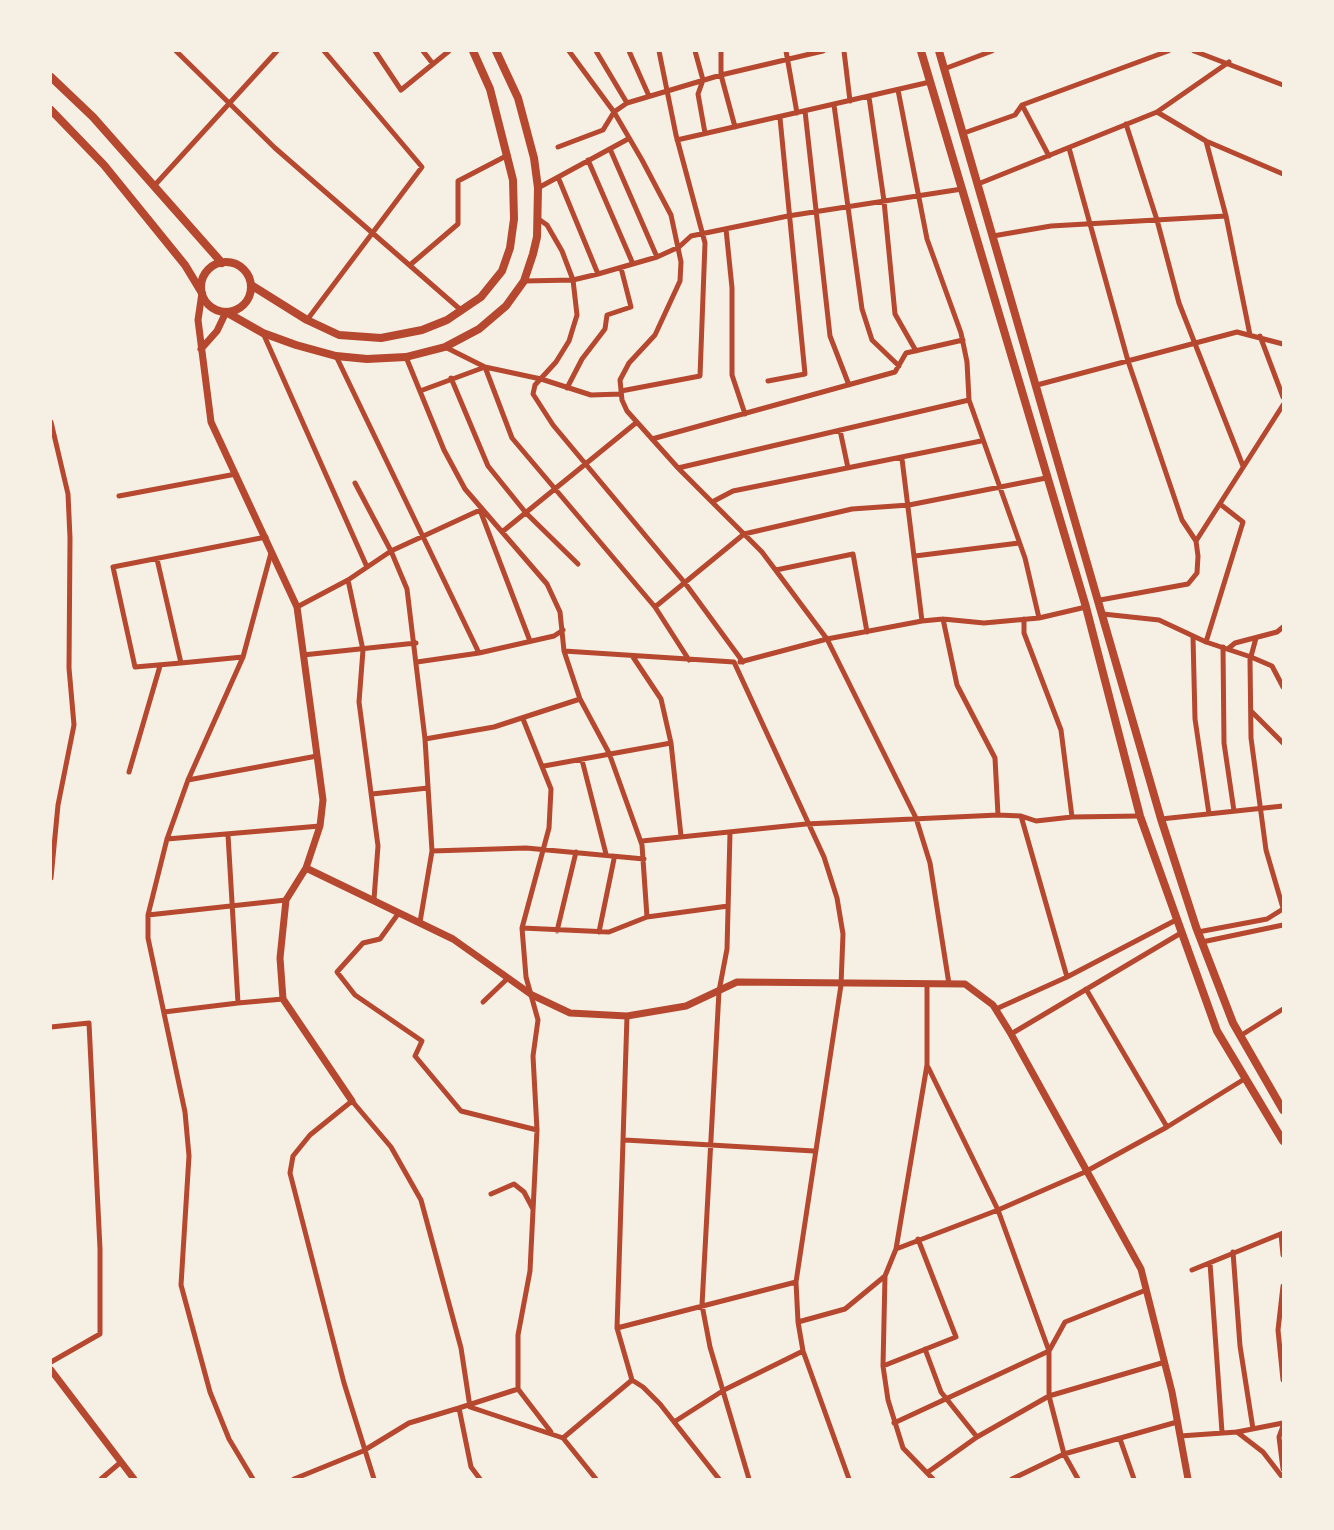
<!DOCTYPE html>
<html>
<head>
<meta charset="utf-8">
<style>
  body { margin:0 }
  #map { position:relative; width:1334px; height:1530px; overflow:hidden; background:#f6efe4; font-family:Bitter,serif }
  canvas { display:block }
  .frame { position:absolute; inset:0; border:52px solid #f6efe4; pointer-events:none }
</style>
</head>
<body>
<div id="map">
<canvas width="1334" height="1530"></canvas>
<div class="frame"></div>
</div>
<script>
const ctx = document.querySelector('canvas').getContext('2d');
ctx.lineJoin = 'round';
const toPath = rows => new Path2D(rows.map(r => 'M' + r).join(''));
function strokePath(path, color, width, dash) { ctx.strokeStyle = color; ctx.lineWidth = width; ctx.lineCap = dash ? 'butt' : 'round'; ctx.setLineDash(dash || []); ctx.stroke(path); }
const minor = toPath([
  [176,51,275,148,462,311],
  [375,51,401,90,449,51],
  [423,51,433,64],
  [569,51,614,112,642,160,671,215,681,262,680,281,655,335,629,363,620,380,622,400,627,411,679,469,762,552,827,639,916,818,930,863,949,984],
  [596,51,627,103],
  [629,51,649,96],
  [695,51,703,80,698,94,705,133],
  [721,51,721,75,735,127],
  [786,51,797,113],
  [844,51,850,101],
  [1194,51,1283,85],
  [944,69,992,51],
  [898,90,927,239,961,333,967,362,969,400,1025,558,1039,618],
  [869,97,884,201,895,314,916,351],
  [834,105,862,309,872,340,899,366],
  [1022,105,1049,156],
  [805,111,830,336,849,385],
  [1157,112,1206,141,1283,174],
  [1126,124,1157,220,1179,303,1243,466],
  [964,133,1015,115,1022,105,1168,51],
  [677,140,930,82],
  [1206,141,1226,216,1250,335],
  [558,147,603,130,614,112,627,103,721,75,823,51],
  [1069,148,1128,361,1182,520,1196,541,1198,556,1197,573,1188,584,1100,600],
  [610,149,657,257],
  [588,160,633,264],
  [558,177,598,274],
  [978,184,1157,112,1229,62],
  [154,186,277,51],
  [538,188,628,139],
  [537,218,547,225,562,251,573,280,577,315,569,341,556,362,535,385,533,394,553,425,685,583,743,662],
  [726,229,732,288,732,375,745,414],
  [993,236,1051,226,1226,216],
  [410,265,458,224,458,181,508,155],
  [524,281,573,280,598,274,657,257,679,247,691,236,788,216,962,189],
  [307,320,422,167,324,51],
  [263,333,367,567],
  [1260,336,1283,397],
  [445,347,485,367,541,379,591,395,621,394],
  [336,356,479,653],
  [406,357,444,450,465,489,547,584,560,612,564,651,580,699,609,753,642,845,647,917,609,932,522,928],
  [451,378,488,466,526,513,578,564],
  [768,381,805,374,780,118],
  [1037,385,1237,332,1283,344],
  [567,388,582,359,605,329,607,315,631,307,621,268],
  [420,391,485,367,512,438,655,607,689,660],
  [621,391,700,376,705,243,676,135,659,51],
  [51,422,68,494,70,538,69,668,74,725,58,805,51,878],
  [840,430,848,468],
  [652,439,895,372,906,353,963,340],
  [902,459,922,621],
  [678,468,969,400],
  [355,483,391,551,480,510,530,641],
  [119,496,236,474],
  [712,502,733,491,981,441],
  [502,532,637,422],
  [1196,541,1283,405],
  [915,556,1019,543],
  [157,559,181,663,243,657],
  [776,570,853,554,867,632],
  [348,580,363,650,359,702,378,846,374,899],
  [297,607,348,580,391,551,407,589,425,739,432,851,420,922],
  [655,607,744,534,852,509,909,505,1046,478],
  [1103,614,1159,620,1206,642,1251,657,1272,666,1283,687],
  [943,619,957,685,995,758,998,815],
  [1024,619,1024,633,1061,730,1072,817],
  [1193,637,1195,719,1209,814],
  [1256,638,1250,660,1251,738,1266,850,1283,908],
  [1206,642,1243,522,1220,504],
  [1223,647,1224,743,1234,811],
  [1229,648,1235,643,1277,632,1283,627],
  [564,651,734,662,824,857,837,898,843,934,841,985,796,1282,798,1322],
  [303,655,416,643],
  [633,657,661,699,671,743,681,836],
  [417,662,479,653,554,636,563,630],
  [740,662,827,639,922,621,943,619,984,623,1039,618,1086,607],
  [181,663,135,667,113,567,266,537],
  [1251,711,1283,743],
  [425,739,494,727,580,699],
  [582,760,606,854],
  [544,766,671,743],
  [129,772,160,666],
  [188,780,317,756],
  [372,794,428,788],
  [1021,816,1067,977],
  [1161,819,1283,806],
  [730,833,727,949,719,991,702,1305,710,1347,749,1479],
  [228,835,238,1003,283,999],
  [167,839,320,826],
  [642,841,806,824,998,815,1021,816,1036,821,1072,817,1140,816],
  [432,851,526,848,644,859],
  [398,914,380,939,363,943,337,972,355,995,422,1041,415,1056,461,1111,537,1130],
  [148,915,286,900],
  [647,917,728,906],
  [557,931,576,852],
  [599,932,614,859],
  [1198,932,1267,919,1283,909],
  [1202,942,1283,925],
  [1086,989,1167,1127],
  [483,1002,507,979],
  [996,1009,1067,977,1176,920],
  [164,1012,238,1003],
  [627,1016,617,1328,632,1380,643,1387,660,1404,719,1479],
  [51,1027,89,1023,100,1249,100,1334,51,1362],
  [1011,1034,1181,933],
  [1240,1036,1283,1009],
  [625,1140,814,1151],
  [491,1194,514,1184,524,1192,533,1209],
  [1281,1234,1283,1255],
  [896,1249,998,1210,1085,1172,1167,1127,1246,1078],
  [1233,1252,1240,1346,1253,1429],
  [1210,1263,1222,1432],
  [1192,1270,1283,1233],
  [885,1276,883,1366,888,1400,903,1448,933,1479],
  [1283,1286,1278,1330,1283,1380],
  [617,1328,796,1282],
  [925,1349,941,1392,977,1437],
  [883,1366,956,1337,918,1239],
  [518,1389,551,1432],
  [459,1408,518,1389,518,1335,530,1271,537,1130,533,1056,538,1020,526,977,522,928,549,828,551,789,523,719],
  [674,1422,724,1390,803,1351],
  [894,1423,1049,1351,998,1210,928,1067],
  [1283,1426,1279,1437,1283,1469],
  [1237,1432,1263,1452,1283,1478],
  [1180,1436,1237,1432,1283,1423],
  [563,1438,632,1380],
  [1120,1439,1134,1479],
  [928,1472,977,1437,1049,1396,1165,1362],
  [101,1479,121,1462],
  [253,1479,229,1439,210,1392,181,1285,189,1156,185,1112,148,938,148,915,167,839,188,780,243,657,271,553],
  [294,1479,363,1451,409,1423,459,1408,471,1467,480,1479],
  [374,1479,344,1383,290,1173,293,1156,310,1135,352,1101,391,1147,421,1200,461,1348,470,1407,563,1438,596,1479],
  [849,1479,803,1351,798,1322,845,1309,885,1276,896,1249,927,1065,927,984],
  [1012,1479,1064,1454,1177,1422],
  [1078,1479,1064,1454,1049,1396,1049,1351,1065,1322,1146,1290]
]);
const tertiary = toPath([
  [202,293,198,320,211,422,297,607,323,800,320,826,306,868,286,900,280,958,283,999,352,1101],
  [201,349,217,331,226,312],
  [306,868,453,939,532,995,570,1013,627,1016,686,1006,737,982,965,984,993,1005,1011,1034,1141,1269,1172,1392,1188,1479],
  [51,1370,134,1479]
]);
const secondary = toPath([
  [921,51,1086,607,1140,816,1217,1031,1283,1141],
  [939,51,1161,819,1196,927,1233,1023,1283,1110],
  [51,77,93,117,222,263],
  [51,110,104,165,185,265,202,293],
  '201 287a25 25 0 1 1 50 0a25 25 0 1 1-50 0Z',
  [251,285,307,320,339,335,381,338,422,330,447,320,481,297,502,271,510,248,514,219,513,180,490,89,473,51],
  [226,312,263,333,296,345,336,356,367,359,406,357,445,347,479,329,506,306,524,281,533,254,537,237,538,188,534,158,518,98,496,51]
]);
strokePath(minor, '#b5482f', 5);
strokePath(tertiary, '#b5482f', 7);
strokePath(secondary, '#b5482f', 8);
</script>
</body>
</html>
